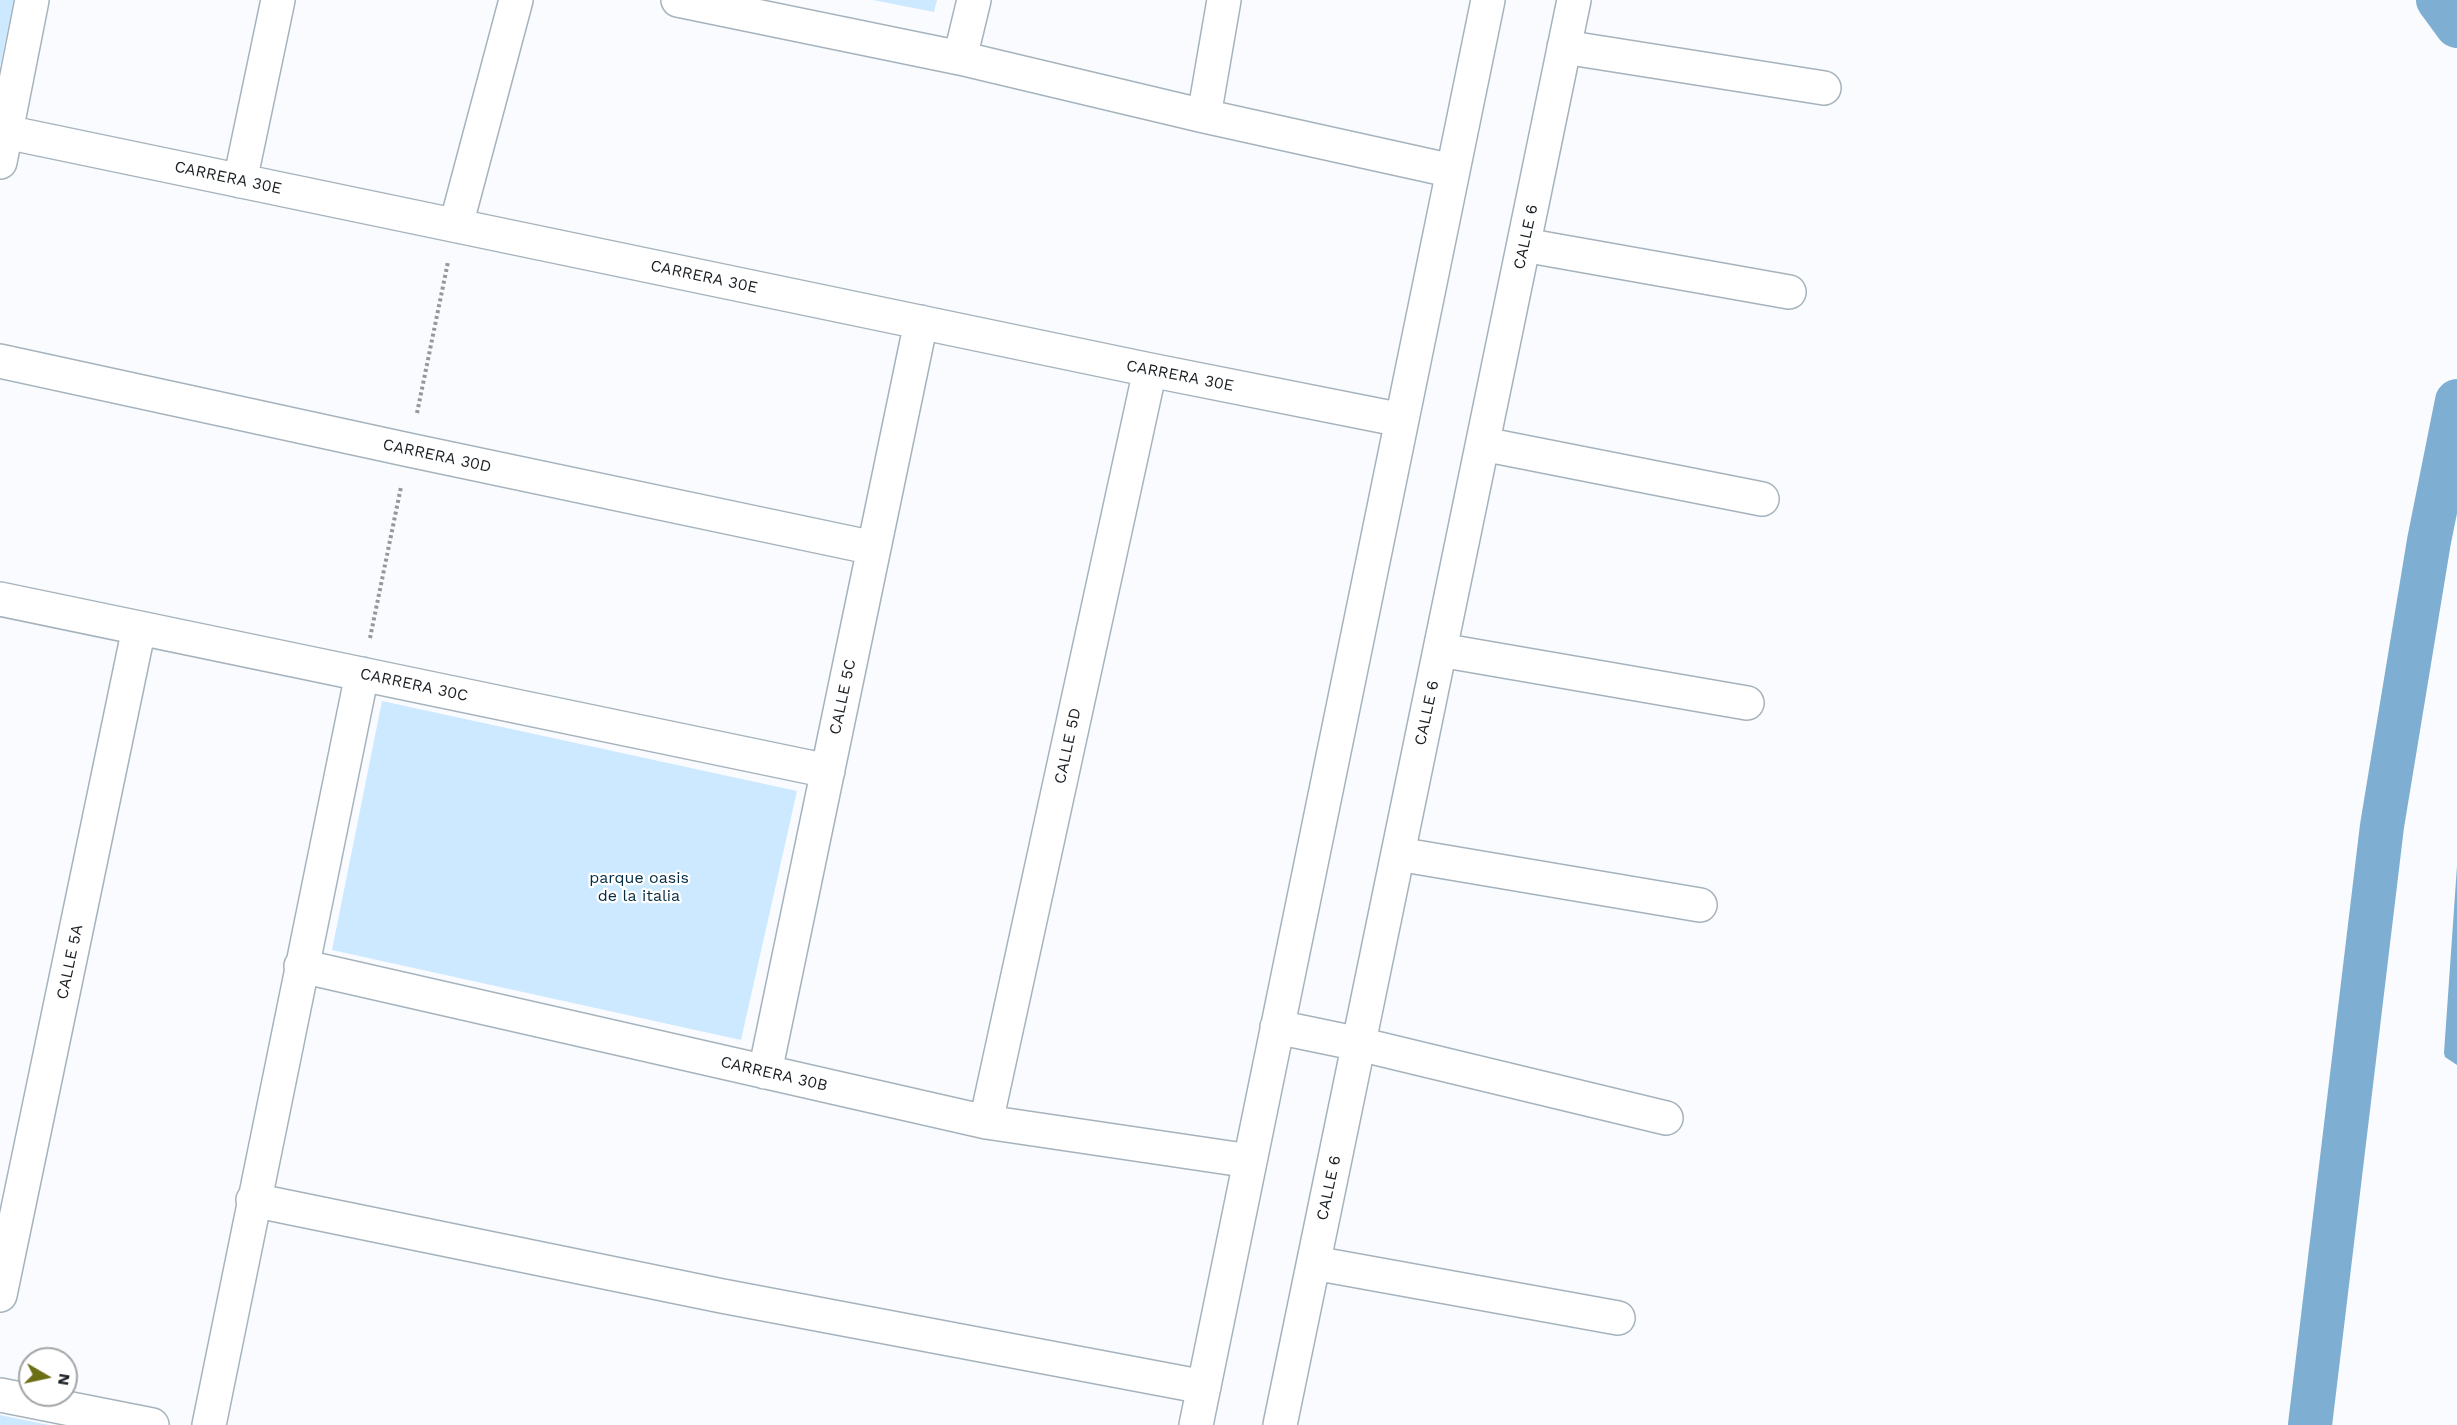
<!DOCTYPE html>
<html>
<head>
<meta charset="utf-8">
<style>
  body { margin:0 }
  #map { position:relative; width:2457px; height:1425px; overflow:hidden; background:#f9fbfe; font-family:"Work Sans",sans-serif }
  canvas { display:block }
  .north { position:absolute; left:18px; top:1347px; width:60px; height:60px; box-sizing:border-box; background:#fff; border:2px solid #a3a5a7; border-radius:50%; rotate:99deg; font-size:16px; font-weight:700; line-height:24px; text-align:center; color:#1a1f23 }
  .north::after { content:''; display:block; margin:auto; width:21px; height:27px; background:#6c6f14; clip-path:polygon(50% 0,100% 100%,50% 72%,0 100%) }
</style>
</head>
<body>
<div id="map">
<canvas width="2457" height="1425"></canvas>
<div class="north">N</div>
</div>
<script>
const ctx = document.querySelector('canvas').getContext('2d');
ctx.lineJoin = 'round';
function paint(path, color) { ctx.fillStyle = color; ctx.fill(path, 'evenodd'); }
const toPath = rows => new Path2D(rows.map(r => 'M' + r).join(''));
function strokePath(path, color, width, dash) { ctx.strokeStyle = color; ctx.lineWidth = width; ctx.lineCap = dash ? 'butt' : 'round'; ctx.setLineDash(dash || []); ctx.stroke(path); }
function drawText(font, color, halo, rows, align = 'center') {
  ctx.font = font + ' "Work Sans",sans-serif'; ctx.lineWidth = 4.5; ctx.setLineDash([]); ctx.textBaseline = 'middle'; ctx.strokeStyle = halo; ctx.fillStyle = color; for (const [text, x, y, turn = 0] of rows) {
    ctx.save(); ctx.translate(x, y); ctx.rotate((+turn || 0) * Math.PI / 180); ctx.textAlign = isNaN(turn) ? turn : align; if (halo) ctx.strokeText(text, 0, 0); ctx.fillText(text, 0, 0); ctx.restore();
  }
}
const green = toPath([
  [0,0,14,0,0,66],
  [873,0,937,0,934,12],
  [382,701,797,791,741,1040,332,950],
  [0,1415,49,1425,0,1425]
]);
const water = toPath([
  [2457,866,2457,1065,2445,1057,2444,1053]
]);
const canal = toPath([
  [2438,0,2457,26],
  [2310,1425,2382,826,2429,541,2457,401]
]);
const path = toPath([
  [417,413,448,262],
  [370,638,401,487]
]);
const minor = toPath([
  [678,0,960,58],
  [974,0,960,58,1204,116,1453,171],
  [1564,47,1824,88],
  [1204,116,1224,0],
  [6,132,1150,370,1402,420],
  [0,162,32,0],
  [240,181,278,0],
  [456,225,516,0],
  [1524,245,1789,292],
  [0,361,409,450,874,548],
  [1483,444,1762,499],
  [0,599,828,771],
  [1440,650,1747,703],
  [1398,854,1700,905],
  [301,966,986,1122,1250,1161],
  [1277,1027,1359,1044,1666,1118],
  [765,1072,921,322],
  [986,1122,1150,370],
  [253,1200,722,1296,1204,1387],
  [1314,1263,1618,1318],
  [0,1295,139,628],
  [0,1395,152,1425],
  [209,1425,362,674],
  [1196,1425,1488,0],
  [1280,1425,1574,0]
]);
const streetNames = [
  ["CARRERA 30E",228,178,12],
  ["CALLE 6",1526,237,-78],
  ["CARRERA 30E",704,277,12],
  ["CARRERA 30E",1180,376,11],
  ["CARRERA 30D",437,456,12],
  ["CARRERA 30C",414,685,12],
  ["CALLE 5C",843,697,-78],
  ["CALLE 6",1427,713,-78],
  ["CALLE 5D",1068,746,-78],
  ["CALLE 5A",70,962,-78],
  ["CARRERA 30B",774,1074,13],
  ["CALLE 6",1329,1188,-78]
];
const parkNames = [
  ["parque oasis",639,878],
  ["de la italia",639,896]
];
paint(green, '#cde9ff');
paint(water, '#7eaed1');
strokePath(canal, '#7eaed1', 44);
strokePath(minor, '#a6b3bd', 36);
strokePath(path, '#94989b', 4, [3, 3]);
strokePath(minor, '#fff', 33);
drawText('16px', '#1a1f23', '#fff', streetNames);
drawText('16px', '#042c44', '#fff', parkNames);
</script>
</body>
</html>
